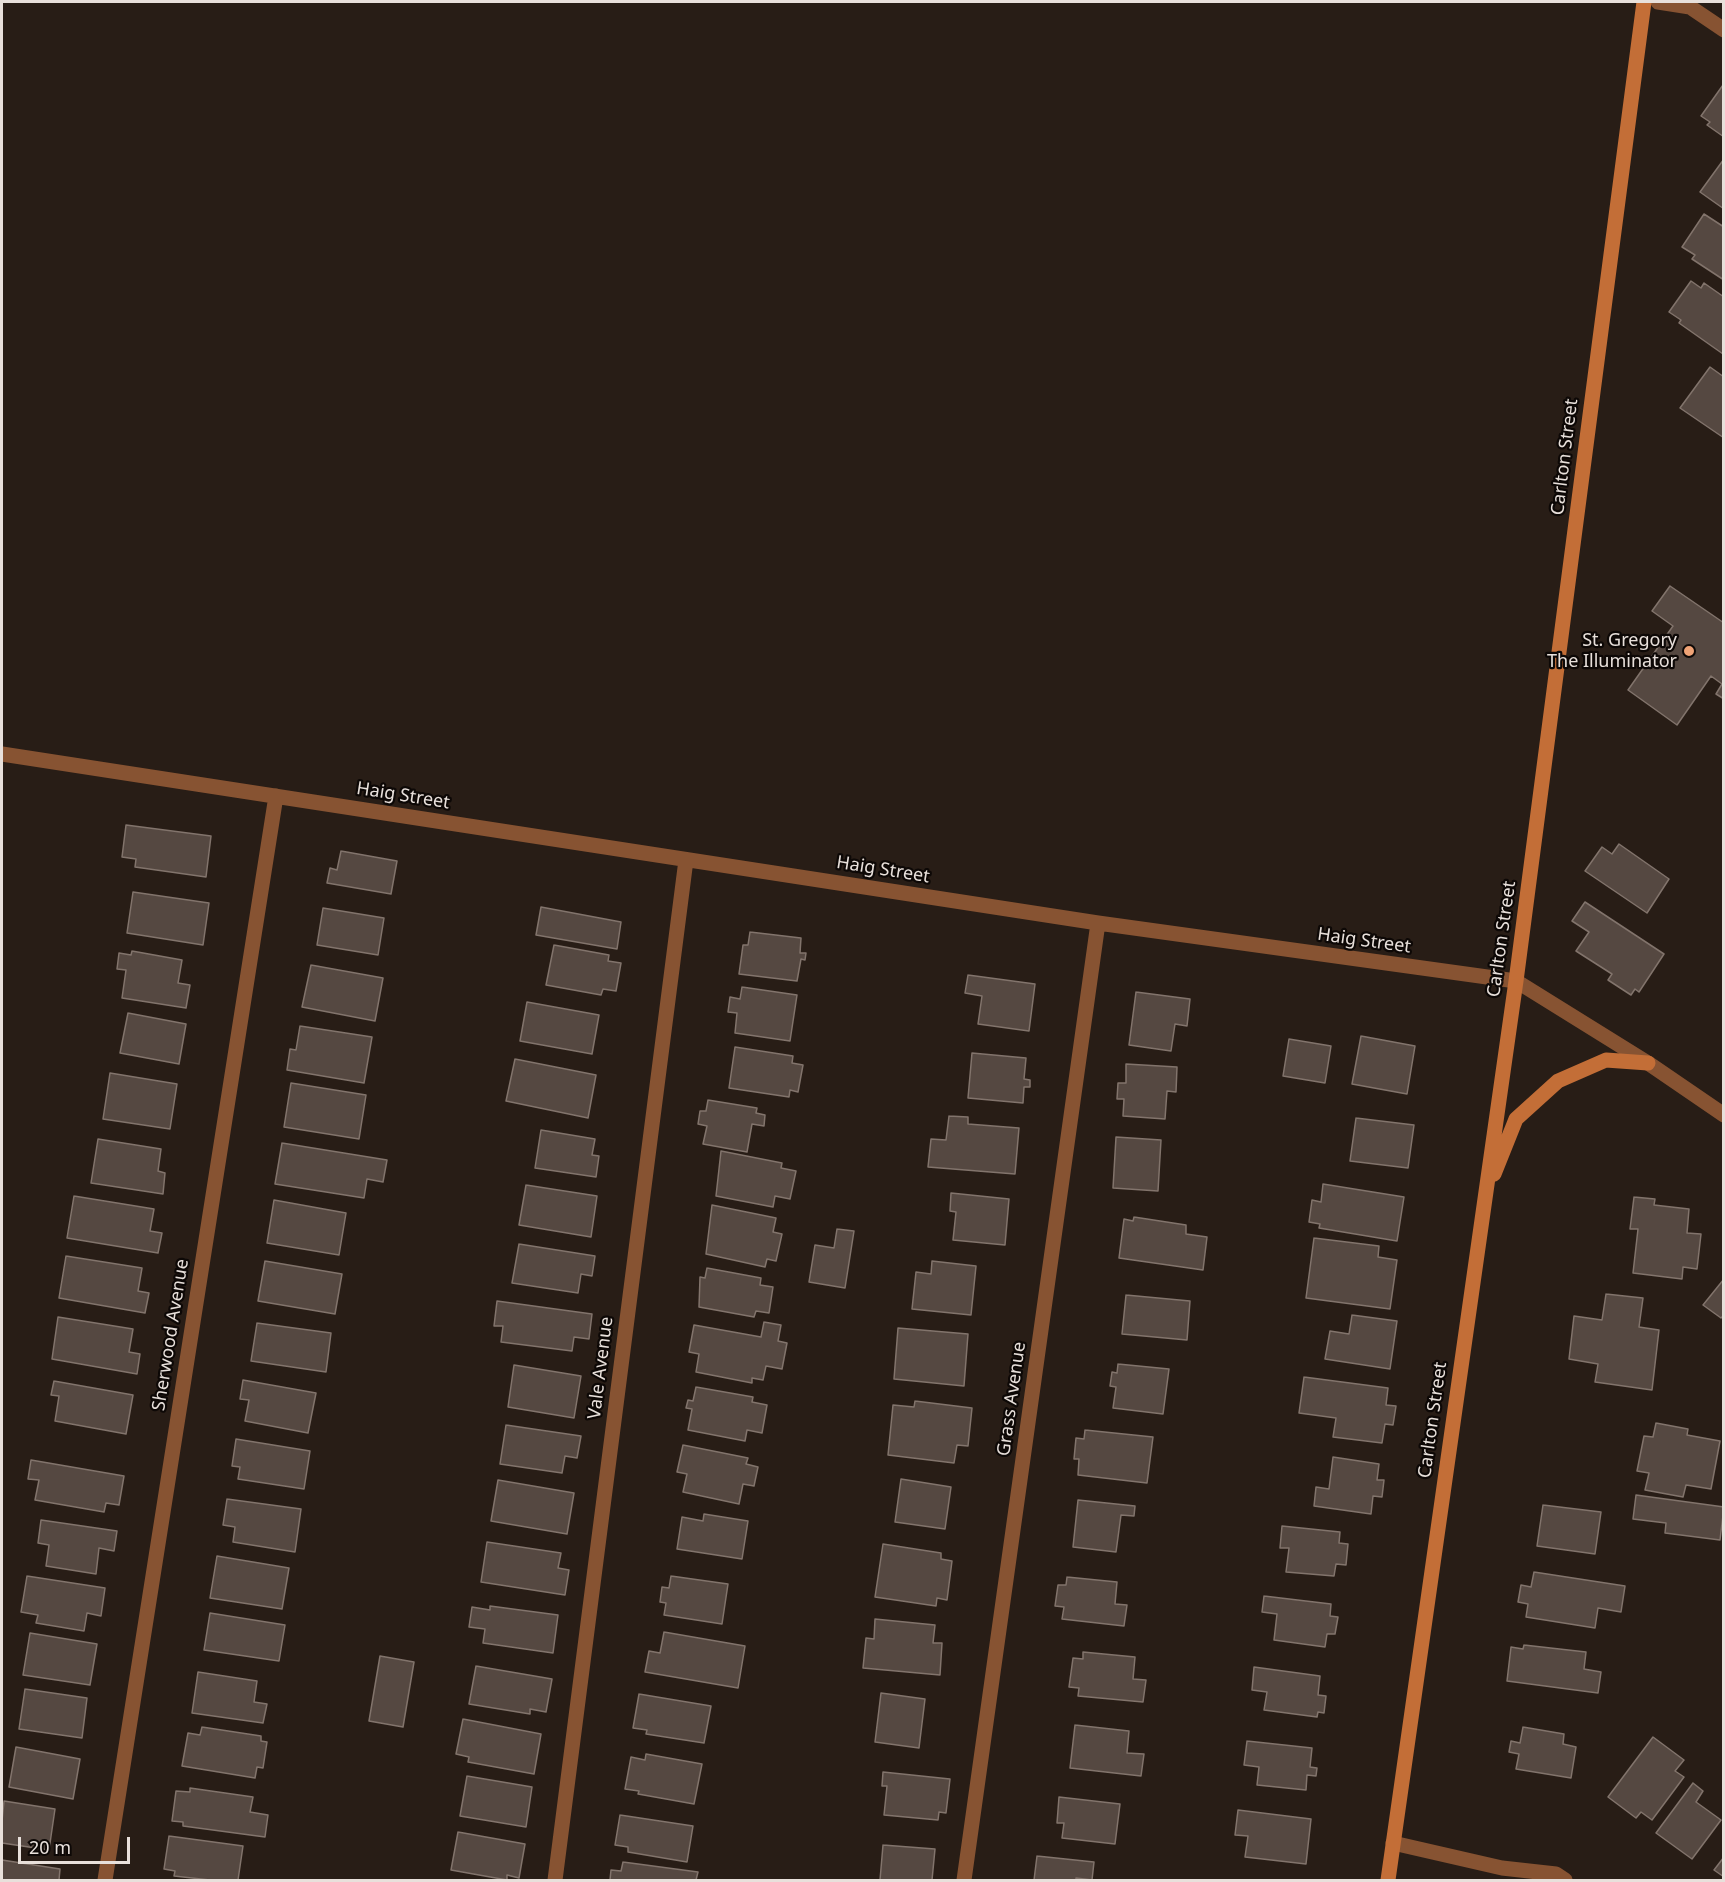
<!DOCTYPE html>
<html>
<head>
<meta charset="utf-8">
<style>
  body { margin:0 }
  #map { position:relative; width:1725px; height:1882px; overflow:hidden; background:#281d16; font-family:"Noto Sans",sans-serif }
  canvas { display:block }
  .frame { position:absolute; inset:0; border:3px solid #e8e0db; pointer-events:none }
  .scale { position:absolute; left:18px; top:1837px; width:112px; height:27px; box-sizing:border-box; border:3px solid #e8e0db; border-top:0; padding-left:8px; font-size:18px; line-height:21px; white-space:nowrap; color:#e8e0db; -webkit-text-stroke:4px #0d0806; paint-order:stroke }
</style>
</head>
<body>
<div id="map">
<canvas width="1725" height="1882"></canvas>
<div class="frame"></div>
<div class="scale">20 m</div>
</div>
<script>
const ctx = document.querySelector('canvas').getContext('2d');
ctx.lineJoin = 'round';
function paint(path, color) { ctx.fillStyle = color; ctx.fill(path, 'evenodd'); }
const toPath = rows => new Path2D(rows.map(r => 'M' + r).join(''));
function strokePath(path, color, width, dash) { ctx.strokeStyle = color; ctx.lineWidth = width; ctx.lineCap = dash ? 'butt' : 'round'; ctx.setLineDash(dash || []); ctx.stroke(path); }
function drawText(font, color, halo, rows, align = 'center') {
  ctx.font = font + ' "Noto Sans",sans-serif'; ctx.lineWidth = 4.5; ctx.setLineDash([]); ctx.textBaseline = 'middle'; ctx.strokeStyle = halo; ctx.fillStyle = color; for (const [text, x, y, turn = 0] of rows) {
    ctx.save(); ctx.translate(x, y); ctx.rotate((+turn || 0) * Math.PI / 180); ctx.textAlign = isNaN(turn) ? turn : align; if (halo) ctx.strokeText(text, 0, 0); ctx.fillText(text, 0, 0); ctx.restore();
  }
}
const building = toPath([
  [1723,85,1724,85,1724,137,1707,125,1710,122,1701,116,1723,85],
  [1724,159,1724,209,1700,192,1724,159],
  [1704,214,1724,227,1724,280,1692,259,1695,255,1682,247,1704,214],
  [1691,281,1701,288,1704,283,1724,297,1723,354,1679,323,1681,320,1669,312,1691,281],
  [1710,367,1724,377,1724,438,1680,408,1710,367],
  [1670,586,1724,623,1724,699,1716,694,1722,684,1711,676,1677,725,1628,690,1673,626,1652,611,1670,586],
  [126,825,211,836,206,877,135,867,136,859,122,857,126,825],
  [1619,844,1669,879,1647,913,1585,871,1602,847,1612,854,1619,844],
  [341,851,397,861,391,894,327,883,330,868,337,870,341,851],
  [133,892,209,903,203,945,127,933,133,892],
  [1585,902,1664,954,1639,992,1635,989,1631,995,1608,980,1612,974,1576,951,1589,932,1572,921,1585,902],
  [541,907,621,922,617,949,536,935,541,907],
  [323,908,384,918,378,955,317,945,323,908],
  [750,932,801,938,800,953,806,953,805,960,801,959,797,981,739,974,743,945,748,945,750,932],
  [554,945,609,955,608,961,621,963,616,991,603,989,601,995,546,985,554,945],
  [132,951,182,960,178,983,190,985,186,1008,122,998,126,970,117,969,119,953,131,955,132,951],
  [311,965,383,978,375,1021,302,1007,311,965],
  [968,975,1035,984,1029,1031,978,1024,982,996,965,993,968,975],
  [742,987,797,995,790,1041,735,1033,737,1013,728,1012,730,997,740,999,742,987],
  [1136,992,1190,999,1187,1026,1175,1024,1171,1051,1129,1045,1136,992],
  [527,1002,599,1015,592,1054,520,1041,527,1002],
  [128,1013,186,1024,179,1064,120,1053,128,1013],
  [300,1026,372,1037,364,1083,287,1070,290,1049,296,1050,300,1026],
  [1361,1036,1415,1046,1407,1094,1352,1084,1361,1036],
  [1289,1039,1331,1046,1325,1083,1283,1076,1289,1039],
  [735,1047,793,1056,792,1063,803,1065,798,1092,790,1090,789,1097,729,1088,735,1047],
  [972,1053,1026,1058,1024,1079,1030,1080,1030,1087,1024,1087,1023,1103,968,1098,972,1053],
  [515,1059,596,1075,588,1118,506,1101,515,1059],
  [1126,1064,1177,1067,1176,1092,1167,1091,1165,1119,1123,1116,1124,1099,1117,1099,1118,1083,1126,1083,1126,1064],
  [110,1073,177,1084,170,1129,103,1119,110,1073],
  [291,1083,366,1095,359,1139,284,1127,291,1083],
  [708,1100,757,1108,756,1113,765,1115,764,1126,752,1124,747,1152,703,1144,707,1126,698,1124,700,1111,706,1111,708,1100],
  [949,1116,968,1117,968,1124,1019,1128,1015,1174,928,1167,931,1139,946,1140,949,1116],
  [1356,1118,1414,1125,1408,1168,1350,1161,1356,1118],
  [541,1130,595,1139,592,1155,599,1156,596,1177,535,1168,541,1130],
  [1116,1137,1161,1140,1158,1191,1113,1188,1116,1137],
  [98,1139,161,1149,158,1171,165,1173,163,1194,91,1183,98,1139],
  [282,1143,387,1160,383,1182,367,1179,364,1198,275,1184,282,1143],
  [721,1151,782,1163,781,1168,796,1171,790,1199,775,1196,773,1207,716,1196,721,1151],
  [1323,1184,1404,1197,1397,1241,1319,1228,1320,1224,1309,1222,1312,1200,1321,1202,1323,1184],
  [526,1185,597,1196,591,1237,519,1225,526,1185],
  [951,1193,1009,1199,1005,1245,953,1240,956,1212,950,1211,951,1193],
  [74,1196,154,1209,150,1231,162,1233,158,1253,67,1238,74,1196],
  [1634,1197,1655,1199,1654,1205,1689,1209,1687,1233,1701,1234,1697,1269,1683,1267,1682,1279,1633,1273,1638,1229,1630,1229,1634,1197],
  [274,1200,346,1213,339,1255,267,1243,274,1200],
  [712,1205,776,1218,773,1232,782,1234,776,1261,767,1259,765,1267,706,1254,712,1205],
  [1134,1217,1186,1225,1186,1234,1207,1237,1203,1270,1119,1258,1124,1219,1133,1221,1134,1217],
  [837,1229,854,1231,845,1288,809,1282,815,1245,834,1248,837,1229],
  [1314,1238,1379,1246,1378,1257,1397,1260,1390,1309,1306,1298,1314,1238],
  [519,1244,595,1256,592,1276,581,1274,578,1293,512,1283,519,1244],
  [66,1256,142,1268,138,1291,149,1293,145,1313,59,1298,66,1256],
  [265,1261,342,1274,335,1314,258,1301,265,1261],
  [932,1261,976,1266,971,1315,912,1309,916,1272,931,1274,932,1261],
  [707,1268,761,1278,760,1285,773,1287,769,1313,756,1311,754,1317,699,1307,700,1277,705,1278,707,1268],
  [1724,1279,1724,1315,1721,1318,1703,1305,1724,1279],
  [1606,1294,1643,1298,1639,1327,1659,1330,1652,1390,1595,1382,1598,1364,1569,1359,1574,1316,1602,1320,1606,1294],
  [1126,1295,1190,1301,1187,1340,1122,1334,1126,1295],
  [497,1301,592,1314,589,1339,574,1337,572,1351,501,1342,503,1326,494,1326,497,1301],
  [1352,1315,1397,1321,1390,1369,1325,1359,1330,1331,1349,1334,1352,1315],
  [58,1317,133,1329,129,1352,140,1354,137,1374,52,1359,58,1317],
  [764,1322,781,1325,778,1341,787,1343,782,1369,766,1366,763,1380,752,1378,752,1383,696,1372,699,1354,689,1352,694,1325,761,1337,764,1322],
  [257,1323,331,1333,326,1372,251,1361,257,1323],
  [898,1328,968,1334,964,1386,894,1379,898,1328],
  [1118,1364,1169,1369,1163,1414,1113,1408,1116,1387,1110,1386,1112,1372,1117,1373,1118,1364],
  [514,1365,581,1376,574,1418,508,1407,514,1365],
  [1304,1377,1388,1388,1386,1405,1396,1406,1393,1425,1385,1424,1382,1443,1333,1437,1336,1418,1299,1413,1304,1377],
  [243,1380,316,1393,308,1433,245,1421,249,1400,240,1399,243,1380],
  [54,1381,133,1395,126,1434,55,1421,59,1396,51,1395,54,1381],
  [696,1387,753,1397,752,1402,767,1405,762,1433,747,1430,745,1441,688,1430,692,1409,686,1408,688,1400,693,1401,696,1387],
  [915,1401,972,1408,968,1446,957,1445,954,1463,888,1455,893,1405,914,1407,915,1401],
  [1656,1423,1688,1429,1687,1435,1720,1441,1711,1489,1686,1485,1683,1497,1645,1490,1649,1473,1637,1471,1644,1436,1653,1437,1656,1423],
  [506,1425,581,1436,577,1458,565,1456,562,1473,500,1464,506,1425],
  [1085,1430,1153,1437,1147,1483,1078,1475,1079,1459,1074,1459,1076,1438,1084,1439,1085,1430],
  [236,1439,310,1451,304,1489,238,1479,240,1467,232,1466,236,1439],
  [683,1445,748,1458,746,1464,758,1467,754,1486,743,1484,739,1504,683,1492,687,1474,677,1472,683,1445],
  [1333,1457,1379,1464,1377,1480,1384,1480,1382,1497,1373,1496,1371,1514,1314,1506,1316,1487,1329,1489,1333,1457],
  [31,1460,124,1476,119,1505,106,1503,104,1512,35,1500,39,1480,28,1479,31,1460],
  [901,1479,951,1487,945,1529,895,1522,901,1479],
  [498,1480,574,1493,567,1534,491,1521,498,1480],
  [1636,1495,1724,1507,1720,1540,1665,1533,1666,1523,1633,1519,1636,1495],
  [227,1499,301,1509,295,1552,233,1542,235,1527,223,1525,227,1499],
  [1078,1500,1135,1506,1134,1516,1121,1515,1116,1552,1073,1547,1078,1500],
  [1543,1505,1601,1512,1595,1554,1537,1546,1543,1505],
  [704,1514,748,1521,742,1559,677,1549,682,1517,703,1521,704,1514],
  [41,1520,117,1531,114,1551,99,1548,96,1574,46,1566,49,1545,38,1543,41,1520],
  [1282,1526,1340,1532,1339,1543,1348,1544,1346,1565,1336,1564,1334,1576,1286,1572,1289,1548,1280,1548,1282,1526],
  [487,1542,561,1553,558,1568,569,1570,565,1595,481,1582,487,1542],
  [883,1544,941,1553,941,1559,952,1561,947,1600,937,1598,936,1606,875,1597,883,1544],
  [217,1556,289,1568,282,1609,210,1598,217,1556],
  [1534,1572,1625,1586,1621,1612,1598,1608,1595,1628,1526,1617,1528,1604,1518,1602,1521,1585,1531,1587,1534,1572],
  [27,1576,105,1588,101,1616,87,1613,84,1631,36,1623,38,1615,21,1612,27,1576],
  [671,1576,728,1584,722,1624,664,1615,666,1603,660,1602,662,1587,669,1588,671,1576],
  [1067,1577,1117,1582,1115,1604,1127,1605,1124,1626,1062,1619,1064,1607,1055,1606,1058,1585,1066,1585,1067,1577],
  [1264,1596,1331,1604,1330,1616,1338,1617,1335,1634,1327,1634,1325,1647,1274,1640,1277,1614,1262,1612,1264,1596],
  [490,1606,558,1615,553,1653,483,1643,485,1629,469,1627,472,1607,490,1610,490,1606],
  [210,1613,285,1625,279,1661,204,1650,210,1613],
  [875,1619,935,1625,933,1643,942,1643,940,1675,863,1668,866,1638,874,1639,875,1619],
  [664,1632,745,1646,738,1688,645,1672,649,1651,660,1653,664,1632],
  [30,1633,97,1644,90,1685,23,1675,30,1633],
  [1524,1645,1586,1652,1584,1669,1601,1672,1598,1693,1507,1681,1511,1647,1523,1649,1524,1645],
  [1083,1652,1135,1657,1133,1679,1146,1680,1143,1702,1078,1696,1079,1688,1069,1687,1073,1658,1083,1659,1083,1652],
  [380,1656,414,1662,403,1727,369,1721,380,1656],
  [476,1666,552,1679,546,1712,530,1709,530,1714,469,1704,476,1666],
  [1254,1667,1320,1676,1318,1695,1326,1696,1324,1713,1318,1712,1317,1717,1264,1710,1267,1692,1252,1690,1254,1667],
  [198,1672,257,1681,254,1702,267,1704,263,1723,192,1713,198,1672],
  [25,1689,87,1698,82,1738,19,1729,25,1689],
  [881,1693,925,1699,919,1748,875,1742,881,1693],
  [639,1694,711,1706,704,1743,646,1734,647,1730,633,1728,639,1694],
  [463,1719,541,1734,534,1774,468,1762,469,1757,456,1754,463,1719],
  [1075,1725,1129,1731,1127,1753,1144,1754,1141,1776,1070,1768,1075,1725],
  [202,1727,261,1736,261,1741,267,1742,263,1768,257,1767,255,1778,182,1766,188,1733,200,1735,202,1727],
  [1523,1727,1564,1734,1563,1744,1576,1747,1571,1778,1516,1769,1519,1754,1509,1752,1511,1741,1520,1743,1523,1727],
  [1653,1737,1684,1760,1675,1771,1684,1777,1652,1820,1641,1812,1636,1818,1608,1797,1653,1737],
  [1247,1741,1312,1748,1310,1767,1317,1768,1316,1776,1307,1775,1306,1790,1257,1785,1259,1767,1244,1765,1247,1741],
  [16,1747,80,1759,73,1799,9,1787,16,1747],
  [646,1754,702,1764,694,1804,638,1794,639,1791,625,1789,631,1757,645,1760,646,1754],
  [883,1772,950,1779,946,1813,939,1812,938,1820,884,1815,887,1786,882,1786,883,1772],
  [467,1776,532,1787,526,1827,460,1816,467,1776],
  [1693,1783,1703,1791,1696,1802,1721,1820,1692,1859,1656,1833,1693,1783],
  [190,1788,253,1797,250,1812,268,1815,265,1837,183,1826,183,1822,172,1821,176,1791,190,1792,190,1788],
  [1059,1797,1120,1804,1115,1844,1062,1838,1064,1823,1057,1823,1059,1797],
  [4,1801,55,1809,49,1850,2,1843,2,1821,4,1801],
  [1238,1810,1311,1819,1306,1864,1245,1857,1248,1836,1235,1835,1238,1810],
  [620,1815,693,1826,687,1862,628,1852,628,1847,615,1845,620,1815],
  [458,1832,525,1844,519,1878,507,1875,507,1880,451,1870,458,1832],
  [169,1836,243,1846,238,1880,210,1880,174,1876,175,1871,164,1869,169,1836],
  [883,1845,935,1849,932,1880,880,1880,883,1845],
  [1037,1856,1094,1862,1092,1880,1076,1878,1076,1880,1034,1880,1037,1856],
  [1724,1857,1724,1877,1714,1870,1724,1857],
  [2,1860,60,1869,59,1880,2,1880,2,1860],
  [623,1862,698,1872,696,1880,610,1880,611,1870,621,1871,623,1862]
]);
const minor = toPath([
  [1658,2,1690,7,1724,30],
  [2,754,1098,923,1516,981,1648,1063,1724,1115],
  [1393,1843,1502,1868,1556,1874,1565,1880],
  [105,1880,276,796],
  [555,1880,686,860],
  [964,1880,1098,923]
]);
const secondary = toPath([
  [1494,1174,1516,1119,1558,1081,1606,1060,1648,1063],
  [1388,1880,1516,981,1644,2]
]);
const markers = [
  [1689,651,6,"#efa376"]
];
const streetNames = [
  ["Carlton Street",1565,457,-83],
  ["Haig Street",403,796,9],
  ["Haig Street",883,870,9],
  ["Carlton Street",1502,939,-82],
  ["Haig Street",1364,941,8],
  ["Sherwood Avenue",171,1335,-81],
  ["Vale Avenue",601,1368,-83],
  ["Grass Avenue",1012,1399,-82],
  ["Carlton Street",1433,1420,-82]
];
const poiNames = [
  ["St. Gregory",1677,641],
  ["The Illuminator",1677,662]
];
paint(building, '#554841');
strokePath(building, '#82746c', 1.5);
strokePath(minor, '#875332', 15);
strokePath(secondary, '#c36e37', 15);
for (const [x, y, r, color] of markers) { const dot = new Path2D(); dot.arc(x, y, r, 0, 2 * Math.PI); ctx.fillStyle = color; ctx.fill(dot); strokePath(dot, '#0d0806', 2); }
drawText('18px', '#e8e0db', '#0d0806', streetNames);
drawText('18px', '#e8e0db', '#0d0806', poiNames, 'right');
</script>
</body>
</html>
